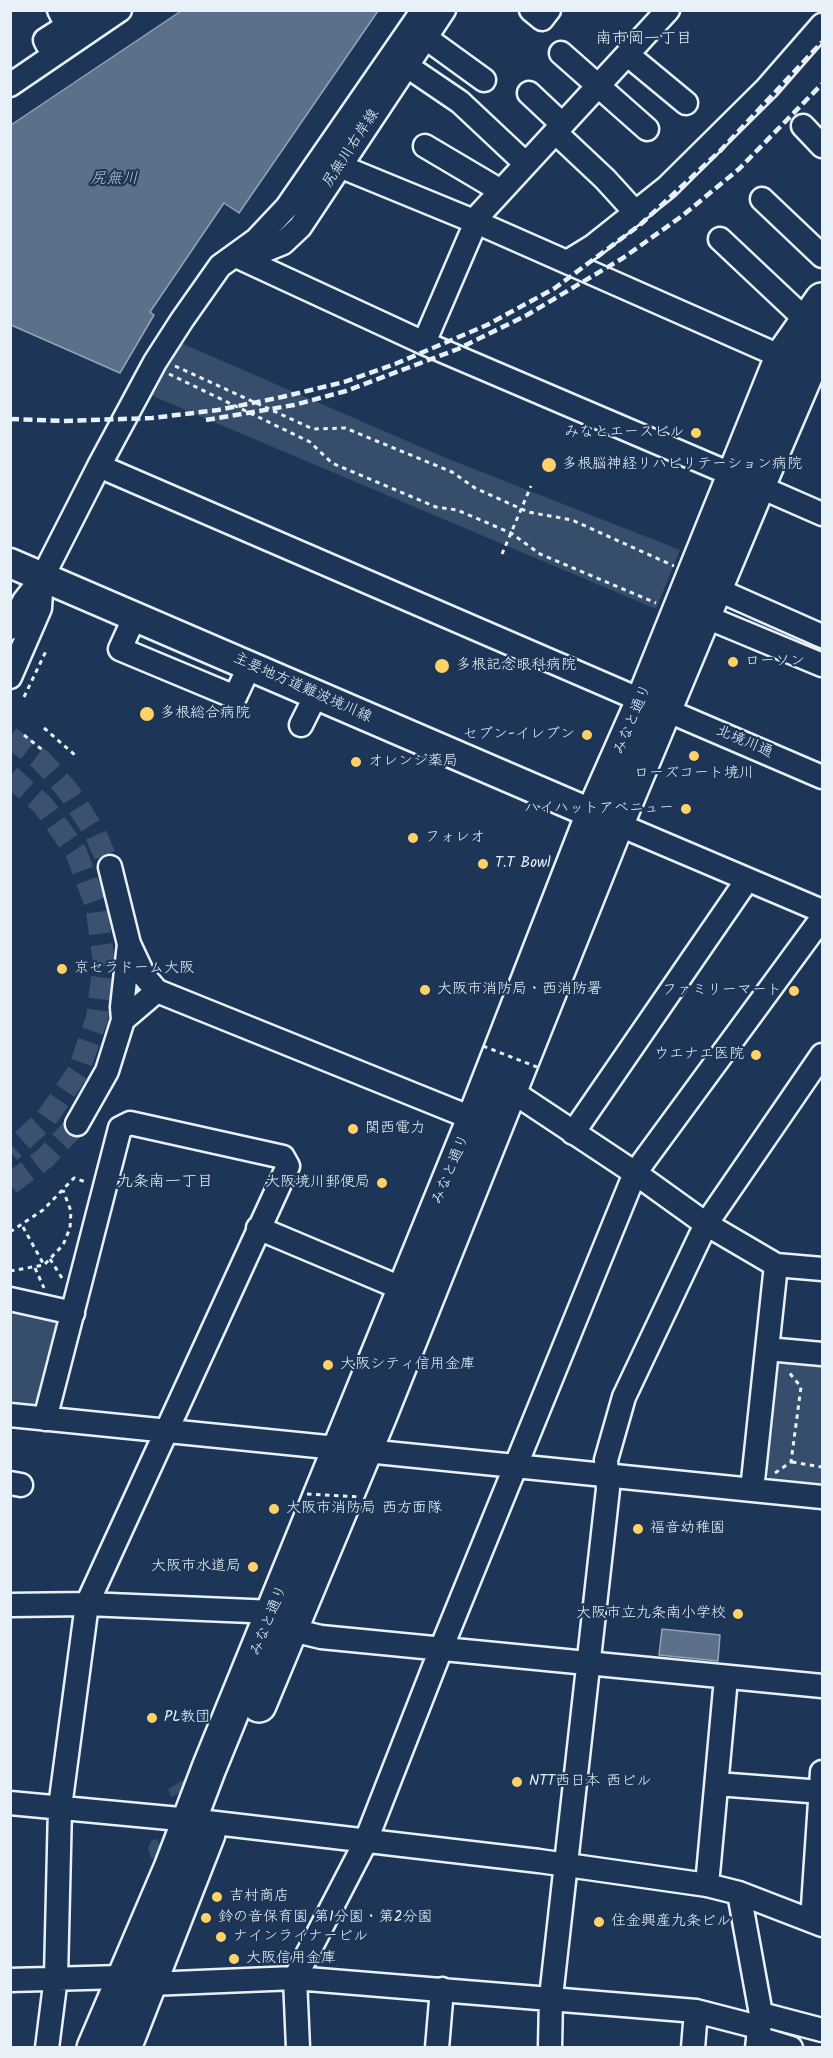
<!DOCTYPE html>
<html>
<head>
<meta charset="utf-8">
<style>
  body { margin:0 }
  #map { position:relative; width:833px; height:2058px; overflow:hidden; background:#1d3557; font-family:Kalam,sans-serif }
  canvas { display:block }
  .frame { position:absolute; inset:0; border:12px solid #e8f1f8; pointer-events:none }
</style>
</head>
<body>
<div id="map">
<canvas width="833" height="2058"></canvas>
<div class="frame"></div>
</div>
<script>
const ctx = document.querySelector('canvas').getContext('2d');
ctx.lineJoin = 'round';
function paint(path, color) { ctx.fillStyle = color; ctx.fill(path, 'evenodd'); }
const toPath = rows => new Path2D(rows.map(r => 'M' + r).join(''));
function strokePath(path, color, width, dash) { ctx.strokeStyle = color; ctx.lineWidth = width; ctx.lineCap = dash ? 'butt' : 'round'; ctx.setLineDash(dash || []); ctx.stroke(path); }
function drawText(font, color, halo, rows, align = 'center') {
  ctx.font = font + ' Kalam,"Klee One",sans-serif'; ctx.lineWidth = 4.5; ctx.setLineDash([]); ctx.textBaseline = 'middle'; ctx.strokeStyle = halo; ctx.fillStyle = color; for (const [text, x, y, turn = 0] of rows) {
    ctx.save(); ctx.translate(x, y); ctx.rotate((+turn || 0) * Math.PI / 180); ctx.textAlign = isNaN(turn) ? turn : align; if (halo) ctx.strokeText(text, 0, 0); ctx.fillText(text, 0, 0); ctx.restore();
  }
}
const green = toPath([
  [181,343,446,458,680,550,656,609,150,395],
  [752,613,822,644,822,658,747,625],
  [11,1306,56,1318,61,1325,44,1399,35,1405,11,1402],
  [822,1359,822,1484,770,1479,764,1472,775,1361],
  [195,1773,186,1791,171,1797,168,1789],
  [157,1839,161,1847,158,1861,151,1858,148,1848,152,1840]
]);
const water = toPath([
  [181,11,378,11,239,213,224,203,150,312,154,315,120,373,11,325,11,125,181,11],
  [662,1629,720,1635,718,1661,659,1655,662,1629]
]);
const minorTunnel = toPath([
  [10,737,41,760,69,792,95,833,110,867],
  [10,776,43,805,76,852,96,905,104,962,97,1018,78,1072,46,1119,10,1152],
  [10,1184,45,1158,77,1124]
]);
const path = toPath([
  [175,366,313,429,345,428,452,472,475,488,528,512,572,520,674,566],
  [169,374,310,442,332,463,436,507,457,510,511,533,540,554,656,603],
  [502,554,531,486],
  [24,697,47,649],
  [44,728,76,756],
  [24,735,45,752],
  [23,1227,44,1265],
  [10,1232,43,1210,74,1178,86,1182],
  [50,1259,62,1278],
  [35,1268,44,1288],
  [10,1271,44,1265,63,1245,70,1228,71,1211,63,1190],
  [792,1462,822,1467],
  [775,1473,791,1462,801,1387,787,1370]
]);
const minor = toPath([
  [531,10,542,19,549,10],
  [67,26,90,11,93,14],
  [426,38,484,80],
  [47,44,45,40,67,26,59,10],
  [561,53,647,129],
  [628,55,686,103],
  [407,66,460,102,526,164],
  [10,85,120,10],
  [529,93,562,124],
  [803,126,822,146],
  [555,132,605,179,636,213],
  [425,146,501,191],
  [342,167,476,222,782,357],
  [762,199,822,256],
  [720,239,806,320],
  [240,255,261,252,283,243,300,227,444,10],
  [236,256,424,343,733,475],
  [567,262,593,246,667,187,767,88,822,25],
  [424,343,479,215,668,10],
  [99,466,643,701],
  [758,486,822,514],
  [716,589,822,636],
  [135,616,120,649,235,697,250,665],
  [704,616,822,665],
  [10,628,24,601,42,578,99,466,155,362,182,320,220,266,256,240,287,207,423,10],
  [10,677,40,608,42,578],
  [666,710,822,777],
  [301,725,316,695],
  [603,818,822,911],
  [129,944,144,976,157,991,474,1119],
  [123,1020,157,991],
  [510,1090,635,1173,706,1224,776,1265,822,1269],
  [77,1124,107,1071,123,1020,122,1007,129,944,110,867],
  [573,1133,747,880],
  [258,1228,403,1289],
  [10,1299,73,1313],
  [767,1349,822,1354],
  [10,1415,822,1497],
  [45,1419,120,1128,130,1123,283,1157,288,1166,87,1604,60,1807,56,1977,47,2048],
  [10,1483,21,1485],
  [752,1490,776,1265],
  [10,1605,87,1604,274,1612],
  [292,1630,321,1637,822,1686],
  [717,1784,822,1792],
  [10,1803,190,1820,539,1861,707,1885,739,1893,822,1925],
  [707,1885,726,1678],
  [739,1893,761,2014,757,2048],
  [812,1921,822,1772],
  [10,1980,122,1977],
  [150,1984,295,1978,696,2011,758,2027],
  [761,2014,822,2030],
  [758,2038,791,2048],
  [298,2048,295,1978,365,1843,441,1649,635,1173,822,918],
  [437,2048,442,1989],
  [550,2048,551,1997,608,1489,606,1460,624,1397,706,1224,822,1055],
  [693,2048,696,2011]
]);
const major = toPath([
  [10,563,593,814]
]);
const highway = toPath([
  [259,1705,380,1415,617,823,758,486,813,358,822,344],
  [94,2048,171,1868,209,1768,474,1119,593,814,643,701,782,357,822,300],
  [124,2048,208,1834]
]);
const rail = toPath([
  [10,419,63,421,152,418,218,410,282,397,344,382,395,364,487,325,555,288,641,224,721,150,822,42],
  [206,420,294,405,346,391,458,349,527,315,623,258,682,216,739,169,822,84]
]);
const pathBridge = toPath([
  [483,1046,537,1067],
  [307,1494,360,1497]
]);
const markers = [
  [696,433,6,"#ffd166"],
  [549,465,8,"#ffd166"],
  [733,662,6,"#ffd166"],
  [442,666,8,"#ffd166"],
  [147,714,8,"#ffd166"],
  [587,735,6,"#ffd166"],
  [694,756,6,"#ffd166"],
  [356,762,6,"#ffd166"],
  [686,809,6,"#ffd166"],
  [413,838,6,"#ffd166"],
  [483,864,6,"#ffd166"],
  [62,969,6,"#ffd166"],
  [425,990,6,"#ffd166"],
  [794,991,6,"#ffd166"],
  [756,1055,6,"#ffd166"],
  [353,1129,6,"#ffd166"],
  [382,1183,6,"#ffd166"],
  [328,1365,6,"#ffd166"],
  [274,1509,6,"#ffd166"],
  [638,1529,6,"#ffd166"],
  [253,1567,6,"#ffd166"],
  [738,1614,6,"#ffd166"],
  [152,1718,6,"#ffd166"],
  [517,1782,6,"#ffd166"],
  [217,1897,6,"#ffd166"],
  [206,1918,6,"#ffd166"],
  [599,1922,6,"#ffd166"],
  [221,1937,6,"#ffd166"],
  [234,1959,6,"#ffd166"]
];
const streetNames = [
  ["尻無川右岸線",352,149,-57],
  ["主要地方道難波境川線",302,689,24],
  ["みなと通り",634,720,-67],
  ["北境川通",744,743,23],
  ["みなと通り",452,1170,-67],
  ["みなと通り",270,1621,-68]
];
const poiNames = [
  ["みなとエースビル",684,433,"right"],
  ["多根脳神経リハビリテーション病院",562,465],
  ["ローソン",745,662],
  ["多根記念眼科病院",456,666],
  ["多根総合病院",160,714],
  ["セブン-イレブン",575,735,"right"],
  ["オレンジ薬局",368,762],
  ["ローズコート境川",694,774,"center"],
  ["ハイハットアベニュー",674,809,"right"],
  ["フォレオ",425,838],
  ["T.T Bowl",495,864],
  ["京セラドーム大阪",74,969],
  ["大阪市消防局・西消防署",437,990],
  ["ファミリーマート",782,991,"right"],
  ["ウエナエ医院",744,1055,"right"],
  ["関西電力",365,1129],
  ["大阪境川郵便局",370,1183,"right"],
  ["大阪シティ信用金庫",340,1365],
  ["大阪市消防局 西方面隊",286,1509],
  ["福音幼稚園",650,1529],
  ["大阪市水道局",241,1567,"right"],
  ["大阪市立九条南小学校",726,1614,"right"],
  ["PL教団",164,1718],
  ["NTT西日本 西ビル",529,1782],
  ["吉村商店",229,1897],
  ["鈴の音保育園 第1分園・第2分園",218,1918],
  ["住金興産九条ビル",611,1922],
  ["ナインライナービル",233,1937],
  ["大阪信用金庫",246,1959]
];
const neighbourhoodNames = [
  ["南市岡一丁目",644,40],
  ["九条南一丁目",165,1183]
];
const waterNames = [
  ["尻無川",114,180]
];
paint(green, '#374d6c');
paint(water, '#5d7089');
strokePath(water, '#95a4b5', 1.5);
strokePath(minorTunnel, '#3b516f', 22, [22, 11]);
strokePath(minor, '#e8f1f8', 27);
strokePath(major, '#e8f1f8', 33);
strokePath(highway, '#e8f1f8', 38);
strokePath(path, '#e8f1f8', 3, [4.5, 4.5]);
strokePath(minor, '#1d3557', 22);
strokePath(major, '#1d3557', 28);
strokePath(highway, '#1d3557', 33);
strokePath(rail, '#e8f1f8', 4.5, [9, 4.5]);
strokePath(pathBridge, '#e8f1f8', 3, [4.5, 4.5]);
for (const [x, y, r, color] of markers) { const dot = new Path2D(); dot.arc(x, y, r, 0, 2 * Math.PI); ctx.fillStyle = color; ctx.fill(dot); strokePath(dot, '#1d3557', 2); }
drawText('15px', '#e8f1f8', '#1d3557', streetNames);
drawText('15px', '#e8f1f8', '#1d3557', poiNames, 'left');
drawText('16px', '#e8f1f8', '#1d3557', neighbourhoodNames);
drawText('italic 16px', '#b7c4d1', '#1d3557', waterNames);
</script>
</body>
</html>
